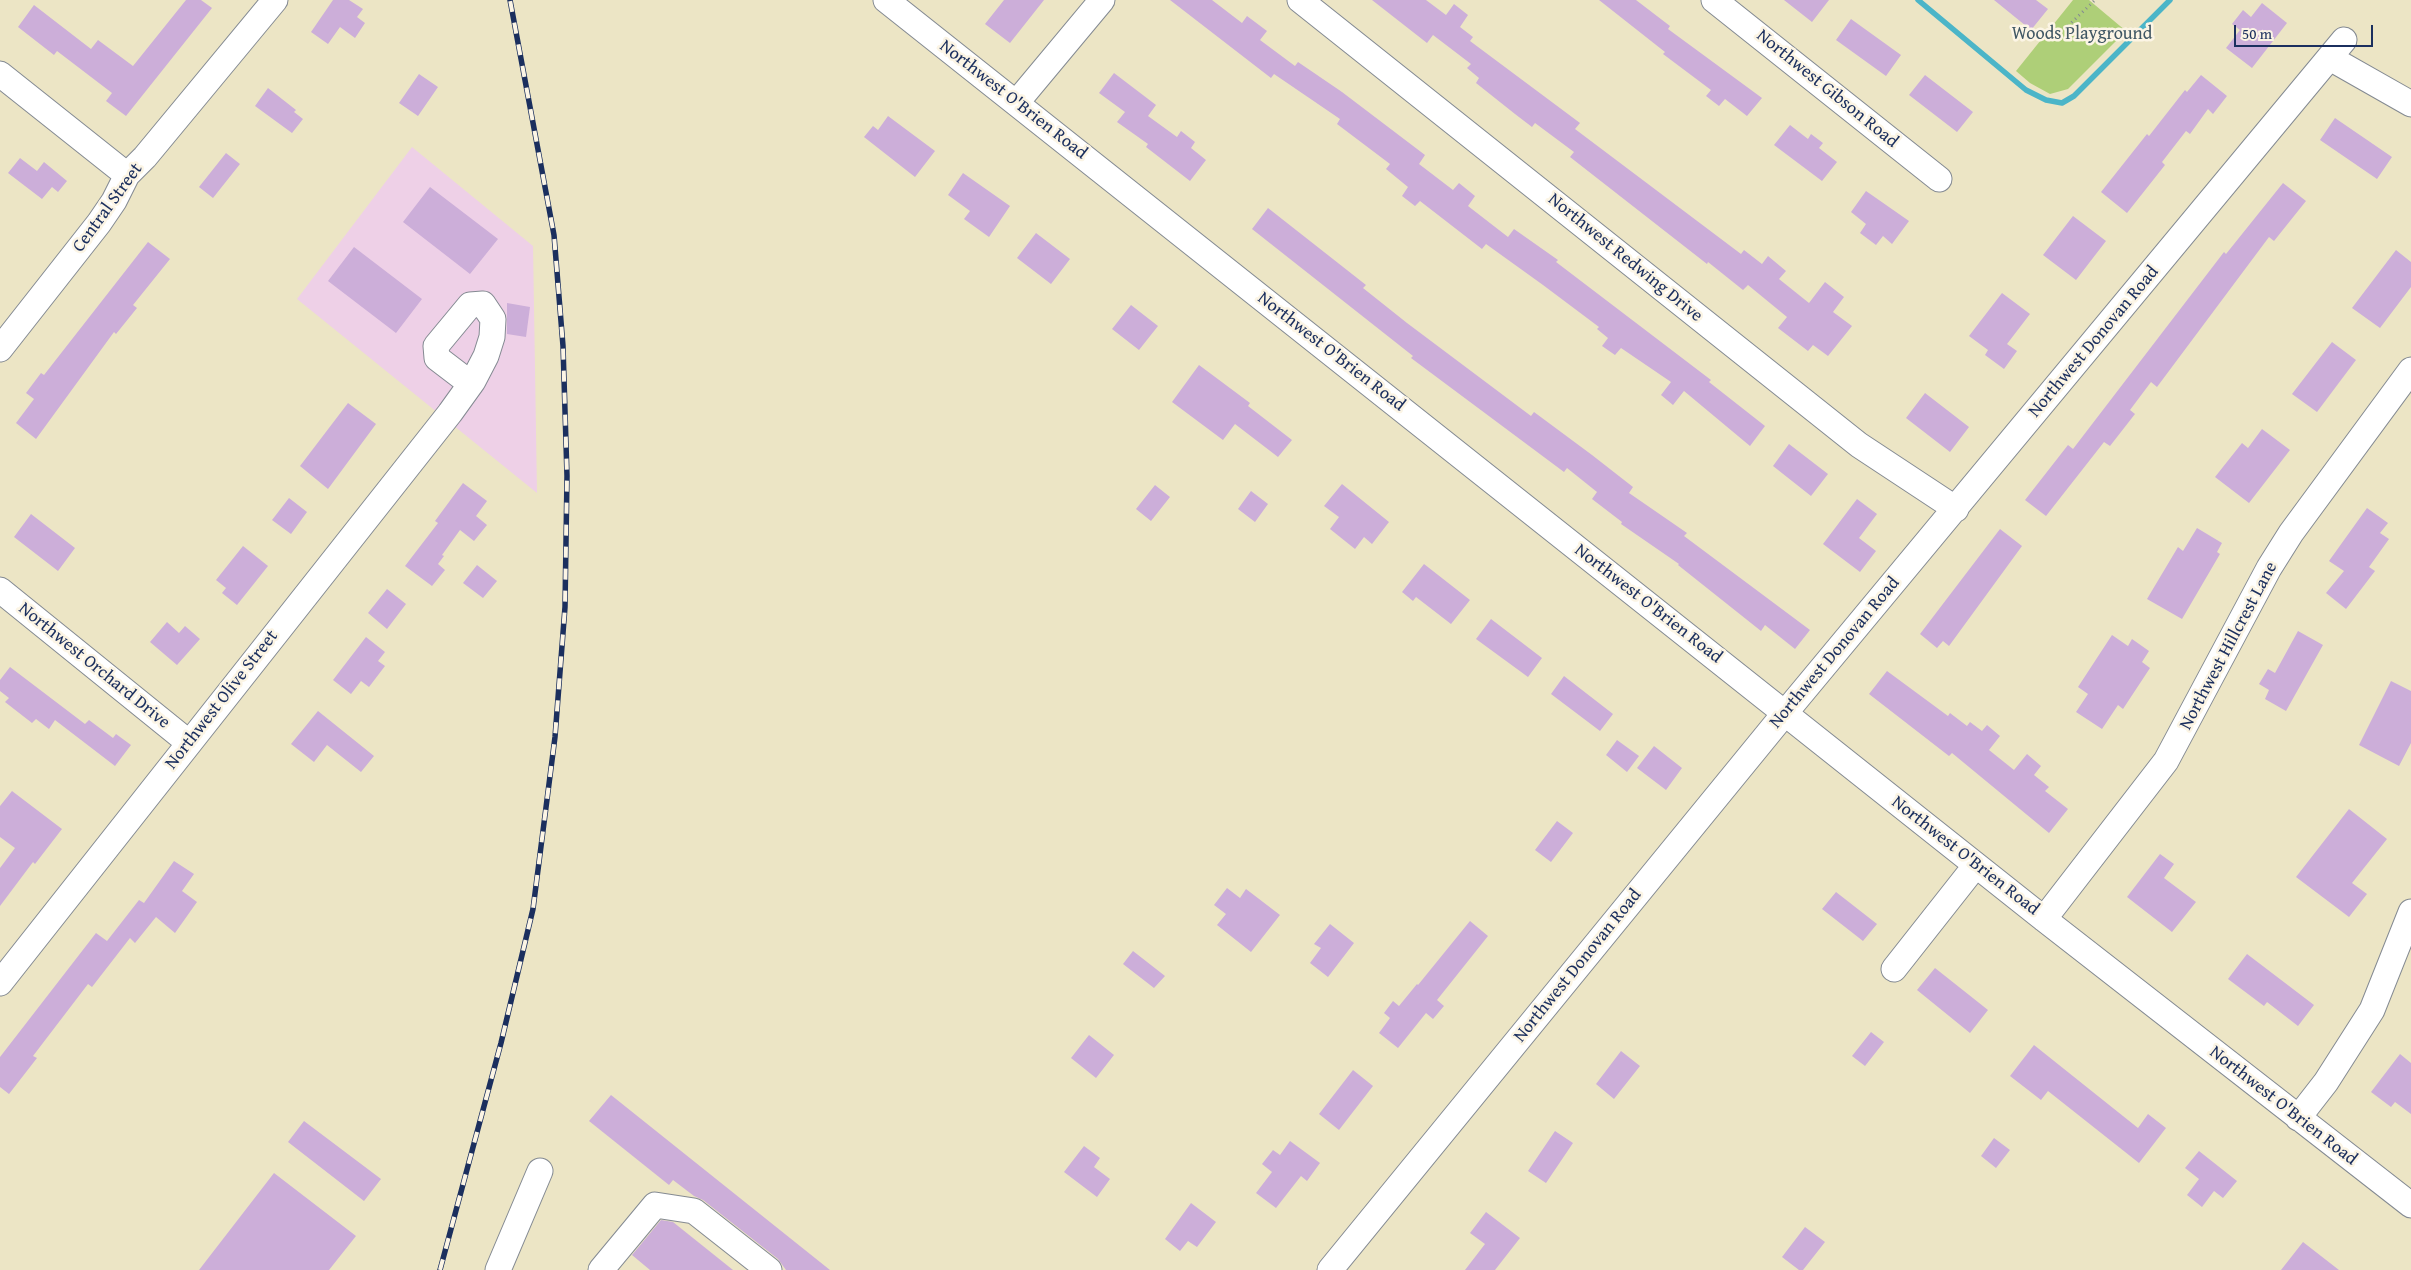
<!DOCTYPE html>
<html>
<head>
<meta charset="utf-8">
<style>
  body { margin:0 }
  #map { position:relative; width:2411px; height:1270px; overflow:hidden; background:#ece5c5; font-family:"Gentium Book Plus",serif }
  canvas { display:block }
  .scale { position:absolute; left:2234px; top:25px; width:139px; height:22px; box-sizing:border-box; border:2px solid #1b2f5e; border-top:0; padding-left:6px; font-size:15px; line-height:18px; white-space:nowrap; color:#1b2f5e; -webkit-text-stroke:4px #fcf5e5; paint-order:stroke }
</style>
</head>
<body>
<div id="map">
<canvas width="2411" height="1270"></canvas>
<div class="scale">50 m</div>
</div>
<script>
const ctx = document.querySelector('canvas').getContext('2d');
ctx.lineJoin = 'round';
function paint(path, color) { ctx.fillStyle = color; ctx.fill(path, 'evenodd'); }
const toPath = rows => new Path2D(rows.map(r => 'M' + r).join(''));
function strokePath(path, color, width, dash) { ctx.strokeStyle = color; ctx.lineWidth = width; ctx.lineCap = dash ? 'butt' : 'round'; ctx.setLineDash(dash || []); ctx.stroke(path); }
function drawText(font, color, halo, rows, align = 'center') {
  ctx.font = font + ' "Gentium Book Plus",serif'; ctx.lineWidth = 5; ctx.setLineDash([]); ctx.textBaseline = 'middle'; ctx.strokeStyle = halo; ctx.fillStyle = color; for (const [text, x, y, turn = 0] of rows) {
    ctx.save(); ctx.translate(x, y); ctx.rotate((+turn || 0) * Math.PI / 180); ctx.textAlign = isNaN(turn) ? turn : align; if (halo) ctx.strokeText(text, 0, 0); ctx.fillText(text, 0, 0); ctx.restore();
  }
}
const built = toPath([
  [412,147,533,246,537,493,297,299]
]);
const green = toPath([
  [2073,0,2089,0,2126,31,2068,89,2050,94,2030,83,2016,71]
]);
const stream = toPath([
  [1918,0,2026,90,2046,100,2062,103,2074,96,2170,0]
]);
const building = toPath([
  [186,0,201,0,212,8,126,116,106,101,112,93,57,51,54,55,18,27,34,5,91,49,98,40,133,66],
  [333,0,349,0,363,9,357,17,365,23,355,38,340,27,328,44,311,32],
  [1004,0,1044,0,1010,43,985,24],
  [1170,0,1212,0,1242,23,1247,16,1267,31,1260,40,1295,66,1298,62,1342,92,1425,155,1419,164,1453,190,1459,183,1475,196,1468,206,1508,237,1514,229,1558,260,1556,262,1711,380,1709,382,1765,426,1750,446,1684,391,1673,405,1661,395,1671,382,1621,348,1615,355,1602,346,1608,338,1597,329,1599,327,1543,285,1486,244,1482,249,1420,201,1415,206,1402,196,1408,187,1386,169,1390,164,1337,124,1340,119,1274,74,1271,78],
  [1372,0,1426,0,1446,15,1454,4,1468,15,1460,27,1473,37,1470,41,1580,123,1575,129,1741,254,1744,250,1762,264,1768,256,1786,271,1779,279,1809,303,1825,282,1844,297,1833,312,1852,326,1828,356,1813,345,1808,351,1778,328,1787,317,1748,285,1743,290,1708,262,1707,264,1570,157,1574,152,1535,123,1532,127,1515,114,1476,83,1479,78,1467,68,1471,64,1433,35,1427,43],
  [1599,0,1636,0,1670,26,1668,29,1762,98,1747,116,1725,99,1719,106,1706,96,1711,90,1663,54,1665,52],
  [1784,0,1829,0,1812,22],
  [1994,0,2036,0,2048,9,2031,30],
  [2262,3,2287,23,2252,68,2226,48,2240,30,2232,24,2243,10,2251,17],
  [1851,19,1901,55,1886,76,1836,40],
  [1114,73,1156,105,1148,116,1177,137,1181,131,1195,142,1191,148,1206,160,1190,181,1146,147,1148,144,1117,122,1125,112,1099,93],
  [419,74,438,87,418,116,399,103],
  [1925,75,1973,112,1957,132,1909,95],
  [2201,75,2227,96,2213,114,2208,109,2190,134,2186,131,2162,162,2165,165,2127,213,2101,192,2147,134,2149,136,2185,90,2187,92],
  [268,88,296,110,294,112,303,119,292,133,255,106],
  [888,116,935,151,915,177,864,137,873,126,878,130],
  [2335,118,2392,157,2377,179,2320,140],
  [1790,125,1808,139,1811,134,1823,143,1819,148,1837,162,1822,181,1774,145],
  [226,153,240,164,213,198,199,187],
  [20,158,37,171,44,162,67,181,58,192,52,187,42,199,8,173],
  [963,173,1010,206,989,237,964,219,970,211,948,195],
  [2283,183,2306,201,2274,241,2269,237,2157,387,2151,382,2130,410,2135,414,2110,446,2104,442,2046,516,2025,500,2068,445,2073,449,2224,252,2226,254],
  [430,187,498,239,470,274,403,222],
  [1866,191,1909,221,1892,244,1883,236,1876,245,1860,233,1866,224,1851,212],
  [1268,208,1366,285,1363,288,1407,323,1531,416,1534,412,1592,455,1633,487,1629,493,1687,533,1684,536,1810,630,1795,649,1765,625,1761,631,1678,565,1679,564,1621,524,1622,522,1592,499,1597,492,1567,468,1564,472,1411,358,1413,356,1252,229],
  [2073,216,2106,241,2076,280,2043,255],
  [1036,233,1070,259,1051,284,1017,258],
  [148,242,170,259,133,305,137,308,116,334,114,332,36,439,16,423,34,399,26,393,41,373,44,375],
  [354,247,422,299,396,333,328,281],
  [2396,250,2411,262,2411,287,2380,328,2352,308],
  [2002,293,2030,314,2007,344,2017,351,2004,369,1985,355,1988,350,1969,336],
  [507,303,530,307,526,337,507,334],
  [1131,305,1158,326,1139,350,1112,329],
  [2332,342,2356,360,2317,412,2292,394],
  [1199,365,1250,403,1248,406,1292,440,1278,457,1235,424,1223,440,1172,402],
  [1925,393,1969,427,1950,452,1906,418],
  [348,403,376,424,328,489,300,466],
  [2262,429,2290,450,2249,503,2215,477,2242,443,2248,448],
  [1789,444,1828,474,1811,496,1773,466],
  [463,483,487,501,476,516,487,525,474,541,460,530,442,555,444,556,438,564,445,570,432,586,405,566,438,523,435,521],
  [1342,484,1389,522,1372,544,1364,537,1355,549,1330,529,1339,517,1324,506],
  [1155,485,1170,497,1151,521,1136,509],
  [1251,491,1268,504,1255,522,1238,509],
  [289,498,307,512,291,534,272,520],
  [1857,499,1877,514,1859,538,1876,551,1860,572,1823,544],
  [2367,508,2388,523,2380,533,2389,539,2369,567,2375,571,2346,609,2326,593,2344,571,2329,561],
  [31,514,75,548,58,571,14,537],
  [2197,528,2222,543,2217,552,2220,554,2182,619,2147,599,2178,547,2183,551],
  [2000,529,2022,546,1949,646,1943,641,1937,648,1920,634],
  [243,546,268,566,237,605,222,593,226,588,216,580],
  [1424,564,1470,600,1451,624,1416,597,1413,601,1402,592],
  [477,565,497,581,483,598,463,583],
  [387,589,406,604,387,629,368,613],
  [1491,619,1542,658,1528,677,1476,639],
  [167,622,179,633,185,626,200,639,177,665,150,642],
  [2298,631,2323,645,2286,711,2265,699,2269,690,2259,684,2268,669,2275,673],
  [2112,635,2128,646,2132,639,2149,651,2142,662,2150,668,2123,709,2118,705,2102,729,2076,712,2088,694,2078,687],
  [366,637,385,652,378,661,385,666,369,687,361,681,351,694,333,680],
  [10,667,85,724,89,720,113,738,116,734,131,745,115,766,55,720,49,729,36,719,32,723,5,702,9,698,0,691,0,680],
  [1887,671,1948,716,1950,713,1967,726,1970,722,1982,731,1987,725,2000,736,1989,750,2014,770,2027,754,2041,766,2034,775,2049,787,2045,791,2068,809,2049,833,1952,753,1949,756,1869,694],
  [1564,676,1613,714,1600,731,1551,694],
  [2391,681,2411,691,2411,743,2399,766,2359,745],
  [318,711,374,756,361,772,327,745,314,762,291,744],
  [1617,740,1639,756,1627,772,1606,755],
  [1654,746,1682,768,1666,790,1637,768],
  [12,791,62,829,35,864,33,862,0,906,0,868,15,848,0,837,0,806],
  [2349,809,2387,839,2352,883,2367,894,2349,917,2296,877],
  [1557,821,1573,833,1551,862,1535,850],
  [2160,854,2174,864,2164,878,2196,902,2172,932,2127,897],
  [174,861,194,874,182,891,197,902,175,933,156,917,135,943,130,938,92,987,88,984,33,1056,37,1058,9,1094,0,1087,0,1057,96,933,107,941,139,900,144,903],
  [1227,888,1240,898,1246,889,1280,915,1251,952,1217,925,1226,914,1214,905],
  [1836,892,1877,924,1863,941,1822,909],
  [1470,921,1488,936,1437,1000,1444,1006,1433,1019,1426,1013,1398,1048,1379,1033,1390,1018,1384,1013,1393,1001,1399,1006,1417,984,1418,985],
  [1330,924,1354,943,1328,977,1310,963,1321,948,1314,944],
  [1133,951,1165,976,1154,988,1123,964],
  [2247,954,2314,1005,2298,1026,2267,1002,2264,1006,2228,979],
  [1935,968,1988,1010,1970,1033,1917,990],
  [1871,1032,1884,1042,1865,1066,1852,1056],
  [1089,1035,1114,1055,1096,1078,1071,1058],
  [2034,1045,2138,1128,2148,1114,2166,1128,2139,1163,2048,1091,2041,1100,2010,1076],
  [1621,1051,1640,1066,1614,1099,1596,1084],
  [2400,1054,2411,1063,2411,1114,2395,1102,2391,1107,2371,1092],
  [1353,1070,1373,1086,1339,1130,1319,1114],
  [611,1095,830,1270,786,1270,778,1259,703,1200,694,1196,673,1180,669,1185,589,1121],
  [304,1121,381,1179,364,1201,288,1142],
  [1555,1131,1573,1143,1546,1183,1528,1171],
  [1994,1138,2010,1150,1996,1168,1981,1156],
  [1290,1141,1320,1163,1307,1181,1301,1176,1276,1208,1256,1193,1272,1172,1262,1164,1273,1150,1280,1155],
  [1084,1146,1100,1158,1094,1167,1110,1179,1097,1197,1064,1172],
  [2199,1151,2237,1181,2223,1198,2214,1191,2202,1207,2187,1195,2199,1179,2185,1168],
  [274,1173,356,1236,329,1270,199,1270],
  [1191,1203,1216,1222,1197,1247,1188,1241,1180,1251,1165,1239],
  [1486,1212,1520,1238,1495,1270,1465,1270,1485,1244,1470,1233],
  [661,1220,673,1222,733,1270,650,1270,632,1255],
  [1805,1227,1825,1242,1803,1270,1799,1270,1782,1257],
  [2303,1242,2339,1270,2281,1270]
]);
const path = toPath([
  [2068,26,2095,0]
]);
const minor = toPath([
  [886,0,2044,919,2411,1205],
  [1300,0,1859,445,1956,509],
  [1714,0,1939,179],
  [2330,58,2411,104],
  [0,74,127,175],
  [1017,102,1102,0],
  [0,349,99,223,114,201,127,175,145,157,275,0],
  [0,590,188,742],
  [2044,919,2166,761,2269,568,2291,533,2411,370],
  [1894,969,1976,865],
  [0,983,450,413,473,381,486,356,492,337,493,319,483,304,470,305,436,346,437,358,471,384],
  [2298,1118,2326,1082,2372,1010,2411,912],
  [498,1270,540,1171],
  [601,1270,655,1205,694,1211,769,1270],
  [1330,1270,1785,713,2344,40]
]);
const rail = toPath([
  [440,1270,501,1043,533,909,555,737,565,607,567,476,563,346,554,235,510,0]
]);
const parkNames = [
  ["Woods Playground",2082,34]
];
const streetNames = [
  ["Northwest Gibson Road",1827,89,39],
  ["Northwest O'Brien Road",1013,100,38],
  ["Central Street",108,208,-54],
  ["Northwest Redwing Drive",1625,258,39],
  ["Northwest Donovan Road",2094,342,-50],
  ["Northwest O'Brien Road",1331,352,38],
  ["Northwest O'Brien Road",1648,604,38],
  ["Northwest Hillcrest Lane",2229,646,-62],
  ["Northwest Donovan Road",1835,653,-50],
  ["Northwest Orchard Drive",94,666,39],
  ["Northwest Olive Street",222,700,-52],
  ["Northwest O'Brien Road",1965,856,38],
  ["Northwest Donovan Road",1578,966,-51],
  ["Northwest O'Brien Road",2283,1106,38]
];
paint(built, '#eed0e7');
paint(green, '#aecf78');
strokePath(stream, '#4bb5c8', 5.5);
paint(building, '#ccaed9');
strokePath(minor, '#848a92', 27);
strokePath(path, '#848a92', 3, [1, 4]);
strokePath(minor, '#fff', 25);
strokePath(rail, '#1b2f5e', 5.5);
strokePath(rail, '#fcf5e5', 4, [11]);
drawText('18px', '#405764', '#fcf5e5', parkNames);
drawText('18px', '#1b2f5e', '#fcf5e5', streetNames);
</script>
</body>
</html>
